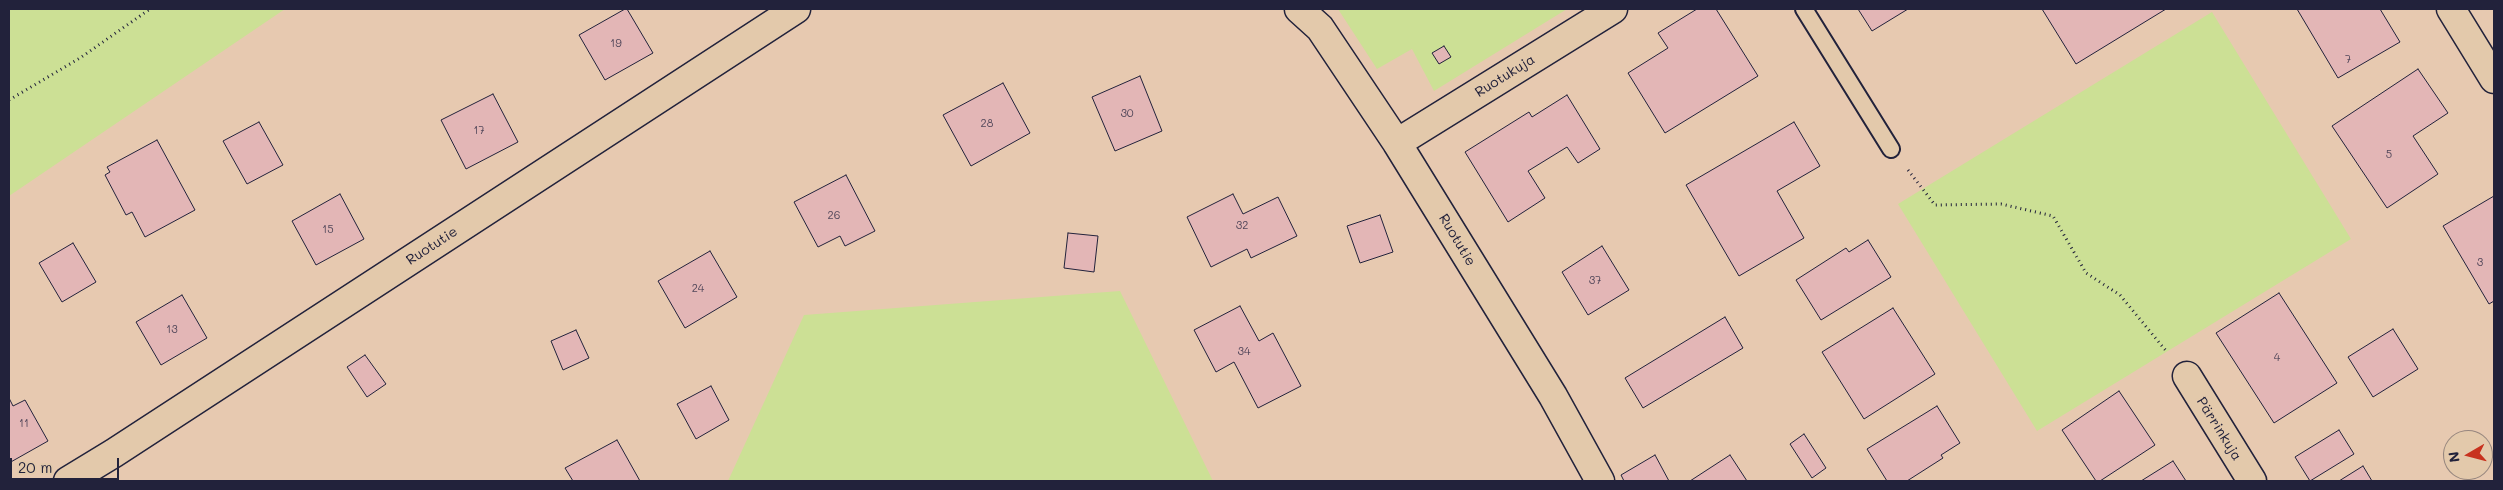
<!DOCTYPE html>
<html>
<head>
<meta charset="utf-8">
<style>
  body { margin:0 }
  #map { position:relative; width:2503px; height:490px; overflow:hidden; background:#e7c9b0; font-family:Mali,sans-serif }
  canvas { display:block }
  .frame { position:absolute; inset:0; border:10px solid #22223b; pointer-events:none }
  .north { position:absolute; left:2443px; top:430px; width:50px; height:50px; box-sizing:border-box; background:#e3c9ab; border:1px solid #96867e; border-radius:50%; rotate:262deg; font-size:14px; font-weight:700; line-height:20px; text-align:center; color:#22223b }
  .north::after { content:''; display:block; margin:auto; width:18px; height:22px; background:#c8321e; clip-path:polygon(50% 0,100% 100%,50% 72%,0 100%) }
  .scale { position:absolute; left:10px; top:458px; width:109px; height:22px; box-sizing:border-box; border:2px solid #22223b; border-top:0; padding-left:6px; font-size:15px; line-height:18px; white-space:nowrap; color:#22223b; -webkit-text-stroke:4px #e3c9ab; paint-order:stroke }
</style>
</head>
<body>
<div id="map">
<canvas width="2503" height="490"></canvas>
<div class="frame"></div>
<div class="north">N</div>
<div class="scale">20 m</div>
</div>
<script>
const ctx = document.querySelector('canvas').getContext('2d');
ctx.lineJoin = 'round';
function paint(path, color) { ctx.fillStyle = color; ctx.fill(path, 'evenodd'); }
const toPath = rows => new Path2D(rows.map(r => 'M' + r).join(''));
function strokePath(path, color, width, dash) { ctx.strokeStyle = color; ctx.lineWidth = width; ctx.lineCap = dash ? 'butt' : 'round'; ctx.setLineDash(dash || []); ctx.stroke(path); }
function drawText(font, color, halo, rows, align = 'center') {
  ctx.font = font + ' Mali,sans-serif'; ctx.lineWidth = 5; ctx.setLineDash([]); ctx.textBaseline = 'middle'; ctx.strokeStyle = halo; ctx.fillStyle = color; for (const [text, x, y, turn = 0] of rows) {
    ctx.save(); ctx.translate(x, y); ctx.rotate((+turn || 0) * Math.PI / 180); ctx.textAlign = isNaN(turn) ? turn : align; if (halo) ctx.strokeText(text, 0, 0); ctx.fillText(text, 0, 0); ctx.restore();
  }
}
const green = toPath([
  [9,9,285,9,9,196],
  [1338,9,1567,9,1434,91,1412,49,1377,69],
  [2212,12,2351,239,2037,431,1898,204],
  [1120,291,1213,481,728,481,804,315]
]);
const building = toPath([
  [625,9,627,9,653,53,605,80,579,35,625,9],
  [1697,9,1716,9,1758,76,1665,133,1628,73,1668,48,1658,33,1697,9],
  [1858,9,1908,9,1872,31,1858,9],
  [2042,9,2166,9,2076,64,2042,9],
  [2297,9,2380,9,2400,42,2338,78,2297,9],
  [1444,46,1451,57,1439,64,1432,53,1444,46],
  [2418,69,2448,113,2413,136,2438,174,2387,208,2332,126,2418,69],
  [1140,76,1162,131,1115,151,1092,97,1140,76],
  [1003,83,1030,133,971,166,943,115,1003,83],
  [493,94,518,142,466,169,441,120,493,94],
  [1567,95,1600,149,1578,163,1567,147,1528,171,1545,198,1508,222,1465,152,1529,112,1532,117,1567,95],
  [259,122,283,165,247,184,223,141,259,122],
  [1794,122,1820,166,1777,191,1804,238,1739,276,1686,185,1794,122],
  [157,140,195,210,145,237,132,212,126,215,105,175,110,172,107,167,157,140],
  [846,175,875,231,845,246,840,236,818,247,794,202,846,175],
  [340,194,364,239,316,265,292,221,340,194],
  [1233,194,1243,214,1278,197,1297,236,1251,258,1247,249,1211,267,1187,217,1233,194],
  [2494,196,2494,301,2489,304,2443,226,2494,196],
  [1380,215,1393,252,1360,263,1347,226,1380,215],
  [1068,233,1098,236,1094,272,1064,268,1068,233],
  [1868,240,1891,277,1821,320,1796,280,1846,248,1849,252,1868,240],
  [73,243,96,282,62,302,39,263,73,243],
  [1602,246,1629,290,1588,315,1562,272,1602,246],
  [710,251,737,297,685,328,658,281,710,251],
  [2279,293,2337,383,2274,423,2216,333,2279,293],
  [182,295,207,338,161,365,136,322,182,295],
  [1240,306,1259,341,1273,333,1301,386,1258,408,1234,362,1216,372,1194,330,1240,306],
  [1893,308,1935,374,1864,419,1822,352,1893,308],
  [1725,317,1743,348,1643,408,1625,378,1725,317],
  [2393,329,2418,369,2373,397,2348,357,2393,329],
  [576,330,589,358,563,370,551,341,576,330],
  [365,355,386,384,367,397,347,367,365,355],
  [711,386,729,420,696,439,677,404,711,386],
  [2119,391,2155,445,2100,481,2096,481,2062,430,2119,391],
  [9,398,13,406,25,400,48,441,9,463,9,398],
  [1937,406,1960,443,1941,455,1943,458,1907,481,1887,481,1867,449,1937,406],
  [2339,430,2354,454,2310,481,2295,457,2339,430],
  [1804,434,1826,468,1812,478,1790,444,1804,434],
  [617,440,640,481,573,481,565,468,617,440],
  [1655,455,1669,481,1624,481,1621,475,1655,455],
  [1730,455,1747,481,1690,481,1730,455],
  [2173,461,2186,481,2141,481,2173,461],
  [2363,466,2372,481,2339,481,2363,466]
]);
const path = toPath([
  [9,100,80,58,150,9],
  [1908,170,1935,205,2001,204,2053,216,2086,273,2120,295,2167,352]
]);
const service = toPath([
  [1804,9,1891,149]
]);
const minor = toPath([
  [1299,9,1320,28,1397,143,1553,396,1600,481],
  [2451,9,2494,79],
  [1397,143,1613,9],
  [2187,376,2252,481]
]);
const tertiary = toPath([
  [68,481,114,453,796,9]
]);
const numberNames = [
  ["19",616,44],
  ["7",2348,60],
  ["30",1127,114],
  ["28",987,124],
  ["17",479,131],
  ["5",2389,155],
  ["26",834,216],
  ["32",1242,226],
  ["15",328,230],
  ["3",2480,263],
  ["37",1595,281],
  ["24",698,289],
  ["13",172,330],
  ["34",1244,352],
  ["4",2277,358],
  ["11",24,424]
];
const streetNames = [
  ["Ruotukuja",1505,76,-32],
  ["Ruotutie",1457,240,59],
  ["Ruotutie",432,246,-33],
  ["Pärrinkuja",2219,429,58]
];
paint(green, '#cce095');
paint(building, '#e3b6b6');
strokePath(building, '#22223b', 1);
strokePath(service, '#22223b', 20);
strokePath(minor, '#22223b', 31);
strokePath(tertiary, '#22223b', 31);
strokePath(path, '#22223b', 3, [1, 4]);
strokePath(service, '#e3c9ab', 16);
strokePath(minor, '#e3c9ab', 28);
strokePath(tertiary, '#e3c9ab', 28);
drawText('11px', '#52475a', null, numberNames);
drawText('14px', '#22223b', '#e3c9ab', streetNames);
</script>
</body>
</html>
